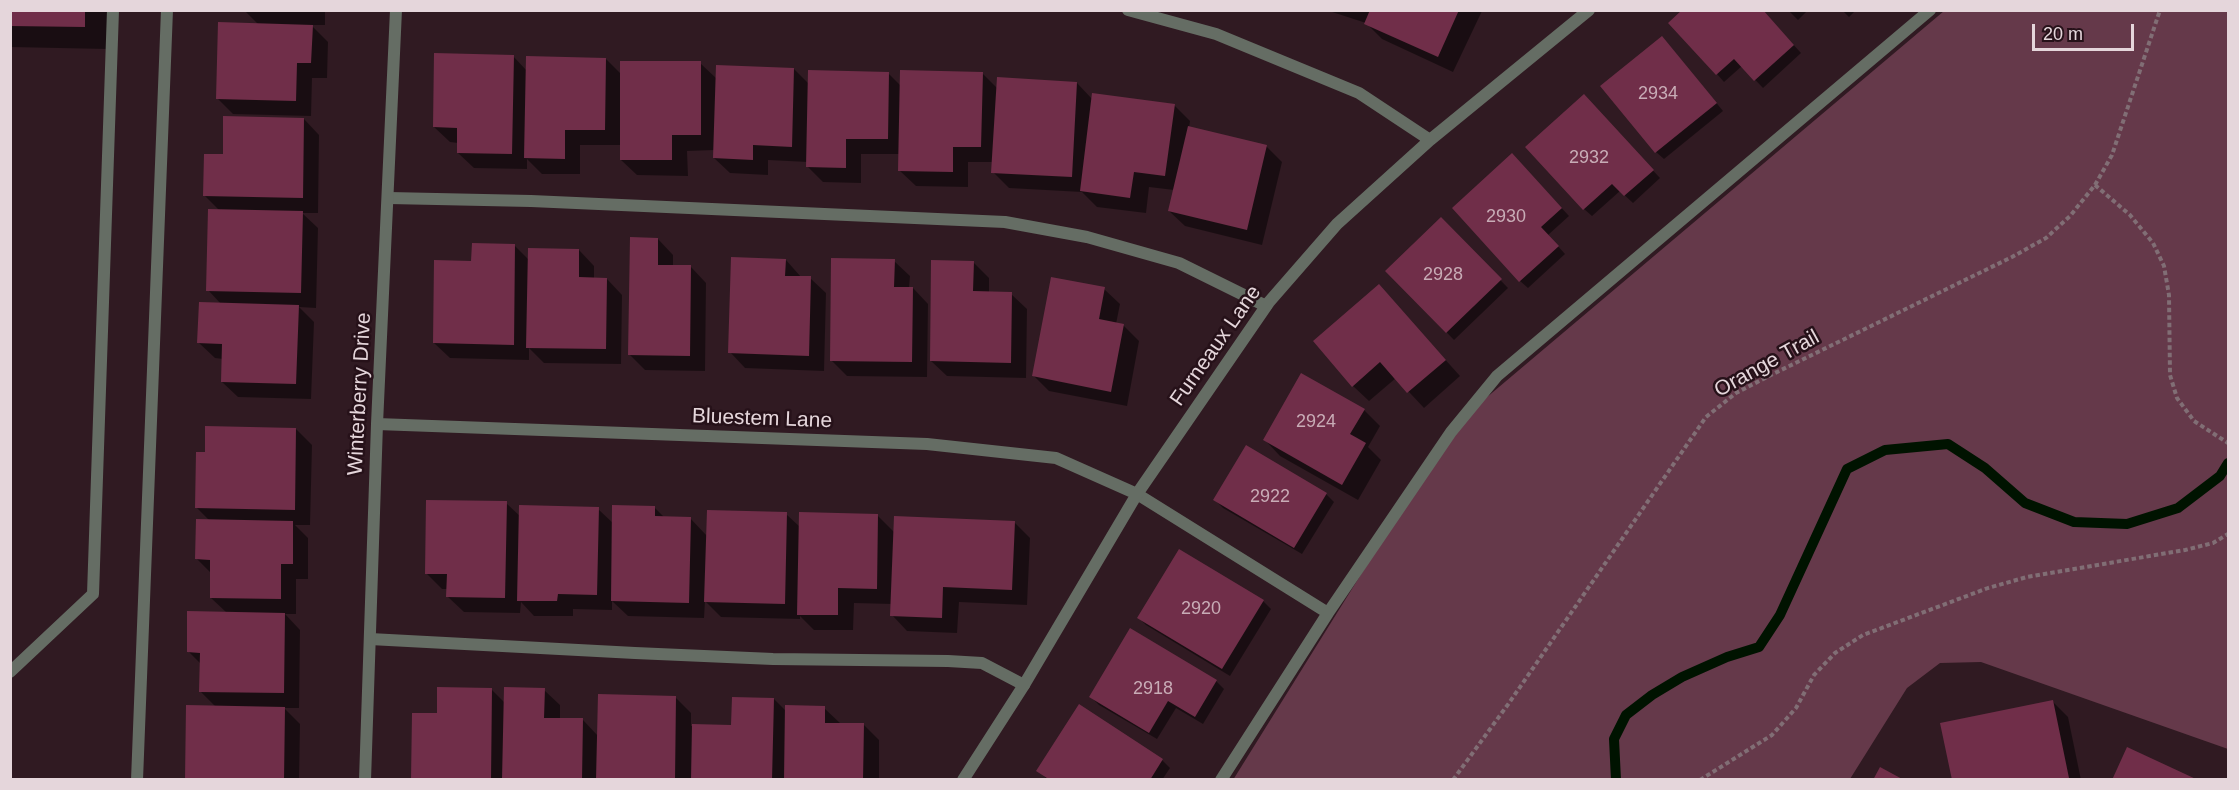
<!DOCTYPE html>
<html>
<head>
<meta charset="utf-8">
<style>
  body { margin:0 }
  #map { position:relative; width:2239px; height:790px; overflow:hidden; background:#301a22; font-family:Helvetica,sans-serif }
  canvas { display:block }
  .frame { position:absolute; inset:0; border:12px solid #e5d6db; pointer-events:none }
  .scale { position:absolute; left:2032px; top:24px; width:102px; height:27px; box-sizing:border-box; border:3px solid #e5d6db; border-top:0; padding-left:8px; font-size:18px; line-height:21px; white-space:nowrap; color:#e5d6db; -webkit-text-stroke:4px #261119; paint-order:stroke }
</style>
</head>
<body>
<div id="map">
<canvas width="2239" height="790"></canvas>
<div class="frame"></div>
<div class="scale">20 m</div>
</div>
<script>
const ctx = document.querySelector('canvas').getContext('2d');
ctx.lineJoin = 'round';
function paint(path, color) { ctx.fillStyle = color; ctx.fill(path, 'evenodd'); }
const toPath = rows => new Path2D(rows.map(r => 'M' + r).join(''));
function strokePath(path, color, width, dash) { ctx.strokeStyle = color; ctx.lineWidth = width; ctx.lineCap = dash ? 'butt' : 'round'; ctx.setLineDash(dash || []); ctx.stroke(path); }
function drawText(font, color, halo, rows, align = 'center') {
  ctx.font = font + ' Helvetica,sans-serif'; ctx.lineWidth = 5; ctx.setLineDash([]); ctx.textBaseline = 'middle'; ctx.strokeStyle = halo; ctx.fillStyle = color; for (const [text, x, y, turn = 0] of rows) {
    ctx.save(); ctx.translate(x, y); ctx.rotate((+turn || 0) * Math.PI / 180); ctx.textAlign = isNaN(turn) ? turn : align; if (halo) ctx.strokeText(text, 0, 0); ctx.fillText(text, 0, 0); ctx.restore();
  }
}
const green = toPath([
  [1944,11,2228,11,2228,749,1981,662,1940,663,1907,688,1850,779,1233,780,1454,425]
]);
const shadow = toPath([
  [10,10,107,10,107,49,10,47],
  [244,10,325,10,325,25,311,25,328,42,327,78,312,78,311,116,233,114,217,98,258,24],
  [1326,10,1481,10,1482,11,1453,72,1382,39,1366,23],
  [1762,10,1801,53,1763,88,1742,66,1724,82,1717,74],
  [1788,10,1808,10,1798,20],
  [1842,10,1856,10,1849,17],
  [1669,45,1723,111,1664,159,1656,152],
  [513,56,527,71,606,59,622,75,700,63,717,79,794,69,809,84,888,73,901,86,982,73,998,89,1077,83,1093,100,1174,105,1190,121,1189,128,1267,147,1282,162,1262,245,1185,226,1169,211,1174,190,1149,187,1146,213,1097,207,1082,192,1009,188,993,172,993,162,968,162,968,187,916,186,900,171,900,154,861,154,861,183,823,182,808,167,808,162,768,160,768,175,730,173,714,158,715,150,687,151,688,176,637,175,621,160,621,145,580,145,580,174,542,174,527,159,527,169,474,168,458,153,458,143,450,142,434,127],
  [1591,104,1660,178,1633,203,1620,191,1592,216,1584,209],
  [304,119,319,135,318,213,302,213,318,228,316,308,299,307,314,322,311,399,238,397,222,382,223,359,215,358,199,343,221,304,208,290,220,211,204,195,224,156],
  [1520,163,1569,216,1548,235,1565,254,1528,288,1520,281],
  [1441,219,1508,288,1454,340,1387,271],
  [658,239,673,255,673,267,691,267,706,283,705,371,645,370,629,354],
  [515,246,529,260,579,250,594,266,594,279,607,279,622,295,621,364,544,363,529,348,529,360,450,358,434,343,473,263],
  [786,260,801,277,810,278,826,293,824,371,745,368,730,352],
  [894,261,910,276,909,288,913,288,928,304,927,377,847,376,831,360],
  [973,262,989,278,989,293,1011,294,1027,309,1026,378,947,376,931,361],
  [1379,286,1460,376,1424,408,1396,378,1369,401,1353,386],
  [1104,289,1120,304,1116,324,1124,326,1139,341,1127,406,1049,391,1034,376],
  [1302,375,1364,410,1380,426,1368,447,1381,460,1358,500,1280,456,1265,440],
  [296,429,312,445,310,525,295,525,308,538,308,579,296,579,296,614,285,614,300,630,299,708,284,708,300,724,299,780,186,780,216,707,201,692,201,664,189,652,227,613,211,598,212,574,197,559,210,521,196,507,206,454],
  [1326,494,1334,502,1302,554,1223,508,1215,500],
  [506,503,521,517,598,509,614,524,654,507,665,518,690,518,707,536,786,514,800,527,877,515,895,533,1014,522,1030,538,1027,605,959,602,957,633,907,631,892,615,892,604,854,603,853,630,814,630,800,616,800,619,721,617,705,601,704,618,628,616,612,601,612,610,573,609,573,616,534,616,521,602,520,613,464,612,448,597,448,589,442,589,426,573],
  [1179,551,1263,601,1271,609,1230,676,1146,625,1139,618],
  [1131,631,1216,681,1224,689,1203,724,1176,708,1157,739,1099,705,1091,697],
  [492,690,505,703,544,690,560,705,560,720,583,720,598,736,675,697,691,713,691,726,733,727,774,699,787,712,824,708,840,723,864,725,879,740,879,780,413,780,438,715],
  [2052,701,2068,717,2081,780,1953,780],
  [1162,760,1170,768,1162,780,1048,780,1038,770]
]);
const stream = toPath([
  [1616,780,1614,739,1626,715,1652,695,1682,677,1727,657,1759,647,1780,615,1847,469,1885,450,1948,444,1985,468,2025,503,2074,522,2127,524,2178,508,2220,476,2228,463]
]);
const building = toPath([
  [10,10,85,10,85,27,10,26],
  [1370,10,1459,10,1438,57,1364,24],
  [1682,10,1763,10,1794,45,1754,81,1734,59,1716,75,1668,23],
  [218,22,313,25,311,63,297,63,296,101,216,99],
  [1662,36,1717,103,1655,153,1600,86],
  [434,53,514,55,512,154,457,153,457,128,433,127],
  [526,56,606,58,605,130,565,130,565,159,524,158],
  [620,61,701,61,701,135,672,135,672,160,620,160],
  [716,65,794,68,792,147,753,145,753,160,713,158],
  [808,70,889,72,888,139,846,139,846,168,806,167],
  [900,70,983,72,981,147,953,147,953,172,898,171],
  [997,77,1077,82,1072,177,991,173],
  [1092,93,1175,104,1165,176,1134,172,1130,198,1080,191],
  [1584,94,1654,170,1624,196,1612,184,1583,210,1525,147],
  [223,116,304,118,303,198,203,196,204,154,223,154],
  [1188,126,1267,145,1247,230,1168,211],
  [1512,153,1562,208,1541,227,1559,246,1519,282,1452,208],
  [208,209,303,211,301,293,206,291],
  [1441,217,1502,279,1446,333,1385,271],
  [630,237,658,238,658,265,691,265,690,356,628,355],
  [472,243,515,244,514,345,433,343,434,260,471,261],
  [528,248,579,249,579,277,607,278,606,349,526,348],
  [731,257,786,259,785,276,811,276,809,356,728,353],
  [831,258,895,259,894,287,913,287,912,362,830,361],
  [931,260,974,261,973,291,1012,292,1011,363,930,361],
  [1051,277,1105,287,1099,319,1124,324,1111,392,1032,376],
  [1379,284,1446,360,1407,393,1380,362,1352,387,1313,341],
  [199,302,299,305,296,384,221,382,222,344,197,343],
  [1301,373,1365,409,1350,434,1366,443,1342,485,1263,440],
  [205,426,296,428,295,510,195,508,196,452,205,452],
  [1246,445,1327,493,1294,548,1213,500],
  [426,500,507,501,505,598,446,597,447,574,425,574],
  [519,505,599,507,597,595,558,594,557,601,517,601],
  [612,505,655,506,655,516,691,517,689,603,611,601],
  [707,510,787,512,785,604,704,602],
  [799,512,878,514,877,589,838,588,838,615,797,615],
  [894,516,1015,521,1012,590,943,587,942,618,890,616],
  [196,519,293,521,293,564,281,564,281,599,210,598,210,560,195,559],
  [1179,549,1264,600,1222,669,1137,618],
  [187,611,285,613,284,693,199,692,200,653,187,652],
  [1130,628,1217,680,1195,717,1168,701,1149,733,1089,697],
  [437,687,492,688,491,780,411,780,412,713,437,713],
  [504,687,545,688,544,718,583,718,582,780,502,780],
  [598,694,676,696,675,780,596,780],
  [732,697,774,698,772,780,691,780,692,724,731,725],
  [2053,700,2069,778,1952,780,1940,723],
  [1079,704,1163,759,1150,780,1050,780,1036,771],
  [186,705,285,707,284,780,185,780],
  [785,705,825,706,825,723,864,723,863,780,784,780],
  [2127,747,2198,780,2112,780],
  [1880,767,1904,780,1873,780]
]);
const path = toPath([
  [2095,185,2130,215,2153,243,2164,266,2169,295,2170,375,2177,398,2194,421,2228,443],
  [1453,780,1509,703,1706,417,1736,393,1773,374,2012,257,2046,238,2070,216,2095,185,2112,155,2160,10],
  [1700,780,1772,735,1796,708,1814,675,1835,653,1863,635,1988,588,2027,577,2185,550,2213,543,2228,534]
]);
const service = toPath([
  [389,198,531,201,1005,222,1087,237,1179,263,1266,306],
  [1137,494,1328,613],
  [370,639,635,653,773,659,948,661,982,663,1024,685],
  [10,672,93,594,113,10],
  [137,780,167,10],
  [1221,780,1328,613,1451,432,1497,376,1930,10]
]);
const minor = toPath([
  [1128,10,1216,34,1359,93,1430,140],
  [377,424,927,444,1056,458,1137,494],
  [365,780,377,424,396,10],
  [963,780,1024,685,1137,494,1269,302,1337,224,1430,140,1589,10]
]);
const numberNames = [
  ["2934",1658,94],
  ["2932",1589,158],
  ["2930",1506,217],
  ["2928",1443,275],
  ["2924",1316,422],
  ["2922",1270,497],
  ["2920",1201,609],
  ["2918",1153,689]
];
const streetNames = [
  ["Furneaux Lane",1216,346,-55],
  ["Orange Trail",1767,364,-29],
  ["Winterberry Drive",360,394,-87],
  ["Bluestem Lane",762,419,2]
];
paint(green, '#65394a');
paint(shadow, '#0007');
strokePath(stream, '#001300', 10);
paint(building, '#702e49');
strokePath(path, '#816e75', 4, [4.5, 3]);
strokePath(service, '#656d64', 12);
strokePath(minor, '#656d64', 12);
drawText('18px', '#c8acb6', null, numberNames);
drawText('21px', '#e5d6db', '#261119', streetNames);
</script>
</body>
</html>
